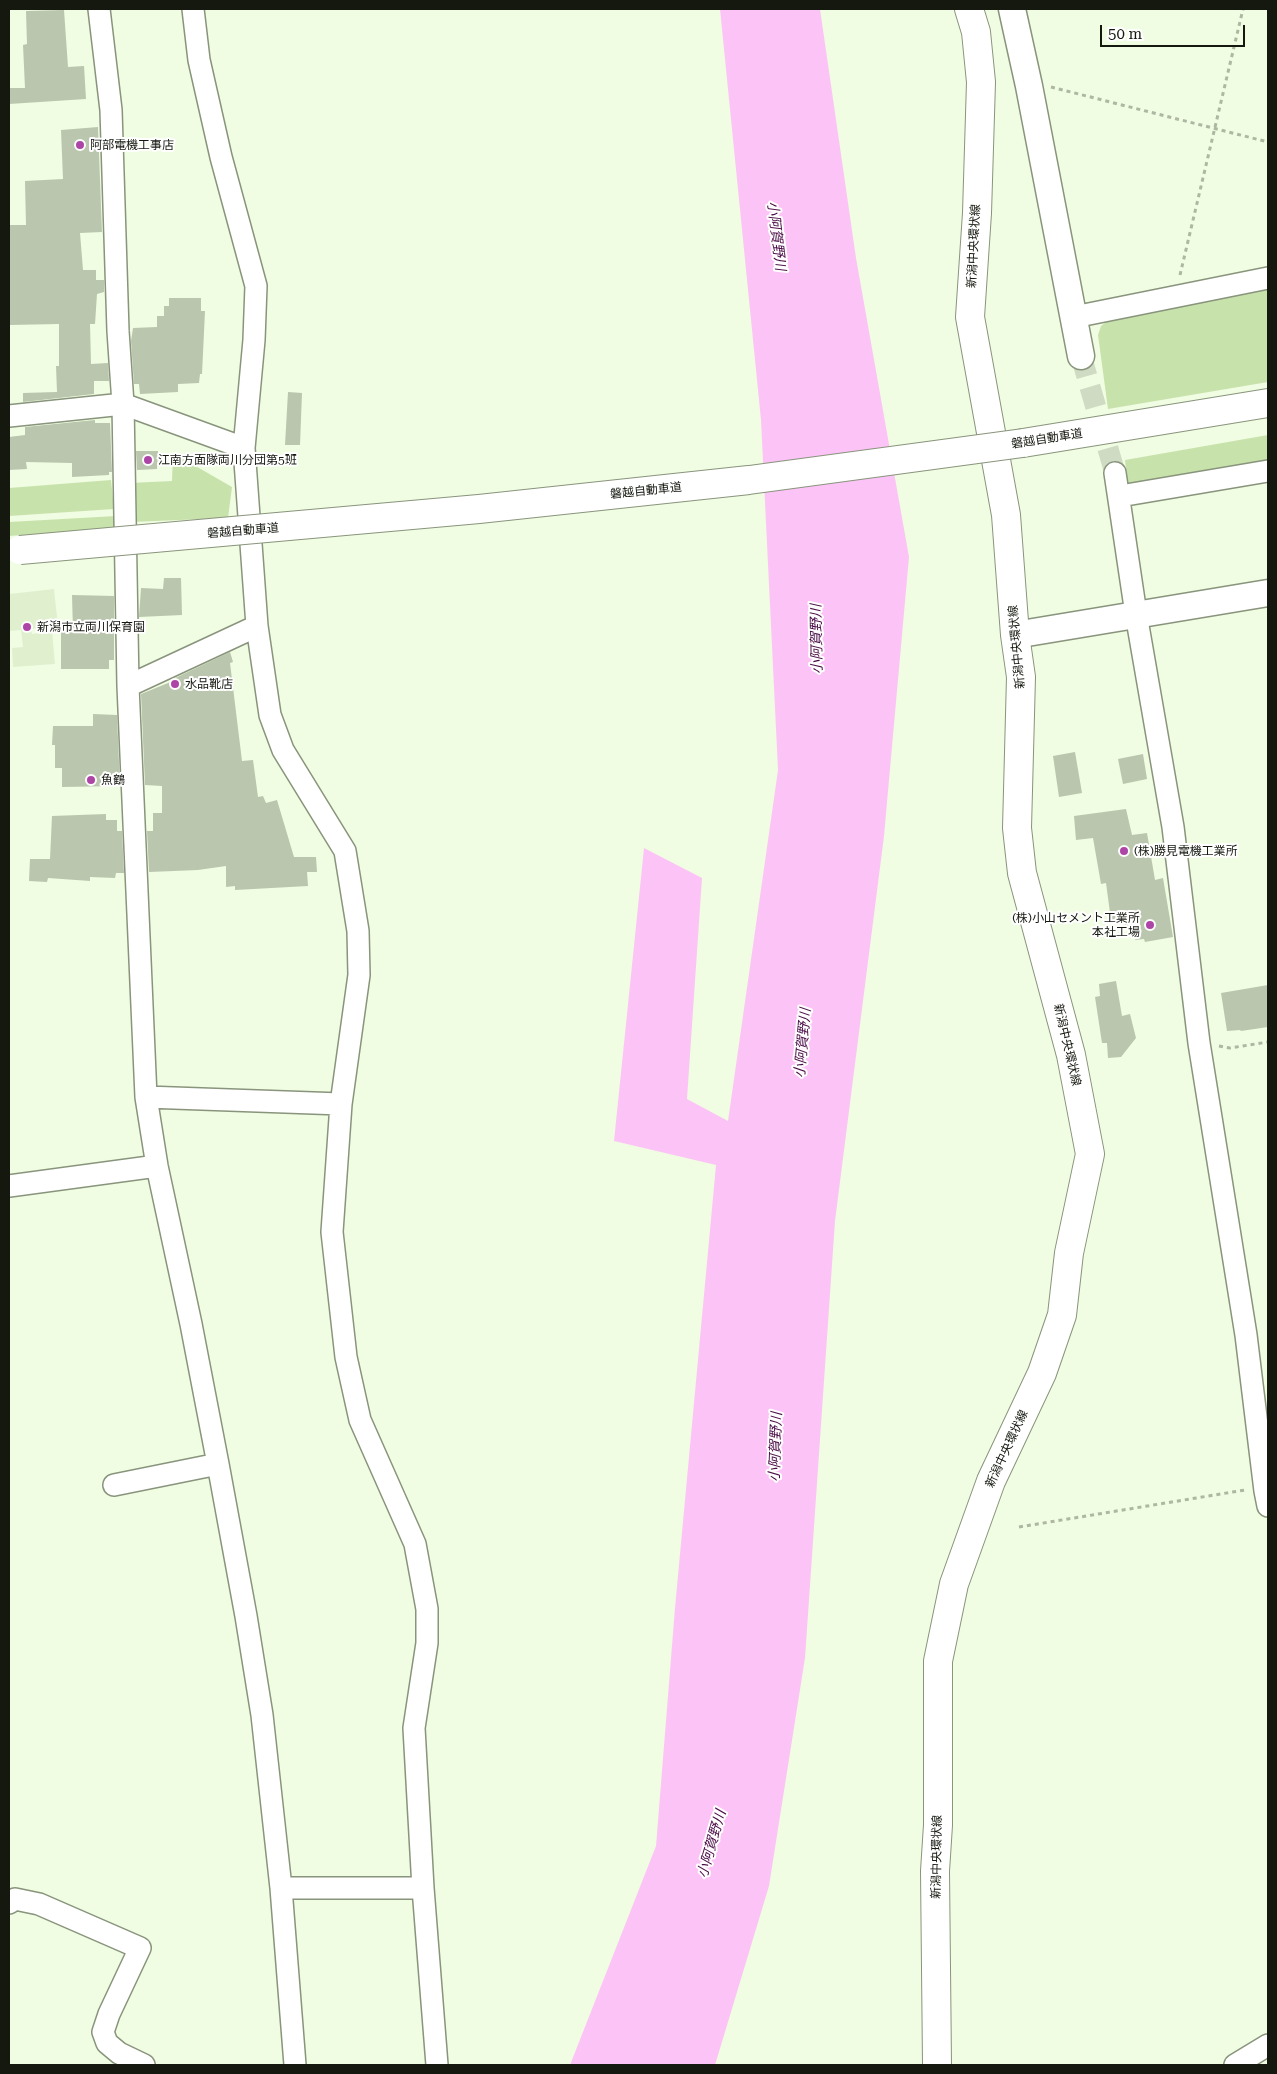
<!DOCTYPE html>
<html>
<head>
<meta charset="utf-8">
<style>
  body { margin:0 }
  #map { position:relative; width:1277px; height:2074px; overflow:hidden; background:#f0fde2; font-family:"Roboto Serif",serif }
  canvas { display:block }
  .frame { position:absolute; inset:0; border:10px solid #14180f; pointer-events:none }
  .scale { position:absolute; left:1100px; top:25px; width:145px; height:22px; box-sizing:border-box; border:2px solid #14180f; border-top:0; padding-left:6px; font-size:15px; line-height:18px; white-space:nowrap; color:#14180f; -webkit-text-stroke:4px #fff; paint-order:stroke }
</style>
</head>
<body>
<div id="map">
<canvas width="1277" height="2074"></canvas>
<div class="frame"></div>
<div class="scale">50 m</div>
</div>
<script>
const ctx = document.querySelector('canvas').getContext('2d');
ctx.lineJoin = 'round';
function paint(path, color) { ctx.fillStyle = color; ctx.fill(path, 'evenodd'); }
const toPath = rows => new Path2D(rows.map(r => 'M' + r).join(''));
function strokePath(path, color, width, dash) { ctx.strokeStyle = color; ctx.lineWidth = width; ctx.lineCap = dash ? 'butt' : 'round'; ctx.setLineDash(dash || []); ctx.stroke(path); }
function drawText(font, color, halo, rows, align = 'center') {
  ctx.font = font + ' "Roboto Serif","Noto Sans JP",serif'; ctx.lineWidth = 4; ctx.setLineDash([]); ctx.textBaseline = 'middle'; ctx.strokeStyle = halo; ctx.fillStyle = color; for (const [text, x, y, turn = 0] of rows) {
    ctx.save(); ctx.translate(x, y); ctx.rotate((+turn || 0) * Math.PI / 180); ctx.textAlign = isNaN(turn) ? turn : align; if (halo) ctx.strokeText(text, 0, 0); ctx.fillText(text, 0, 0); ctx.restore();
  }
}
const built = toPath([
  [54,589,58,626,31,629,32,634,52,631,55,664,13,667,12,648,23,647,21,630,9,631,9,594]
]);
const green = toPath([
  [1268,289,1268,382,1108,409,1098,335,1101,326,1110,319],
  [1268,435,1268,468,1128,487,1125,460],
  [173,453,232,487,228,518,131,522,130,483,172,481],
  [111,480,114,509,9,516,9,488],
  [116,516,116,528,9,536,9,522]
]);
const water = toPath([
  [720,9,820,9,856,258,909,557,884,836,835,1221,805,1658,769,1886,715,2065,570,2065,656,1846,675,1608,716,1165,614,1141,644,848,702,878,687,1099,728,1121,778,770,761,420]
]);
const building = toPath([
  [64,10,68,67,84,66,86,99,9,104,9,88,25,88,23,45,27,44,26,11],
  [98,127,102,232,80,233,83,270,96,270,96,280,104,280,104,292,97,294,95,324,90,324,91,364,108,363,109,381,94,381,94,394,23,402,23,393,57,392,56,366,59,366,59,324,9,325,9,225,26,225,25,181,63,179,61,130],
  [169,298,201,298,201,311,205,311,202,374,200,374,199,383,178,384,178,392,140,394,139,384,134,384,131,341,133,328,157,327,157,316,164,316,164,306,169,306],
  [288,392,302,393,300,445,285,445],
  [95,420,95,423,110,423,112,472,109,472,109,475,72,477,72,463,26,462,27,469,9,470,9,437,25,435,25,427],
  [136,451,158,451,157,469,137,470],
  [164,578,181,578,182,615,139,617,141,588,163,589],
  [72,595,114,596,114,660,109,660,109,669,61,669,61,631,73,631],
  [230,652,233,662,230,663,242,761,253,760,258,797,263,796,266,803,277,800,294,857,316,857,317,872,307,872,308,886,235,890,235,886,226,887,226,866,198,870,149,872,147,831,153,831,153,813,162,813,162,786,145,785,141,694,173,681,173,679],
  [93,714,117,715,120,786,62,787,62,768,55,768,55,745,52,745,53,726,93,726],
  [1075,752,1082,793,1059,797,1053,756],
  [1143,754,1147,779,1123,784,1118,759],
  [1126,809,1132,835,1147,833,1155,880,1163,878,1173,937,1145,942,1144,939,1135,940,1134,935,1120,919,1111,920,1106,883,1101,884,1093,838,1076,840,1074,816],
  [106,814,106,820,117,820,117,831,122,831,124,873,116,873,115,878,90,877,90,881,48,878,47,882,29,881,30,859,50,859,52,816],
  [1116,981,1122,1016,1130,1014,1136,1038,1121,1057,1108,1058,1107,1043,1102,1043,1095,997,1100,996,1099,984],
  [1268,985,1268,1027,1241,1031,1240,1030,1227,1031,1221,993]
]);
const minorTunnel = toPath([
  [1081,356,1115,473]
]);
const path = toPath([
  [1051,87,1268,142],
  [1180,275,1243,9],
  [1219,1046,1230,1048,1268,1042],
  [1019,1527,1245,1490]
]);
const minor = toPath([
  [99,9,111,110,118,331,123,404,128,686,146,1097,157,1166,191,1324,218,1464,246,1616,262,1715,281,1888,295,2065],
  [193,9,199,60,221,157,256,286,254,340,244,448,257,626,270,715,283,750,345,851,358,931,359,975,341,1104,332,1232,346,1357,360,1420,415,1544,427,1609,427,1643,414,1728,423,1888,437,2065],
  [1074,317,1268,278],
  [9,416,123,404,244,448],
  [1115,473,1136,614,1173,827,1199,1043,1246,1335,1265,1491,1268,1506],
  [1120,496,1268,471],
  [128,686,257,626],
  [146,1097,341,1104],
  [9,1186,157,1166],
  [114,1485,218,1464],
  [281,1888,423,1888],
  [9,1903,15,1899,39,1904,140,1948,109,2014,103,2032,107,2043,119,2053,144,2065],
  [1235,2065,1268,2045]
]);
const tertiary = toPath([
  [1012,9,1029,86,1081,356],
  [1015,635,1268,593]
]);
const primary = toPath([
  [937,2065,935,1871,938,1825,938,1661,954,1584,991,1481,1042,1373,1062,1315,1069,1253,1090,1154,1071,1055,1022,873,1017,828,1021,677,1015,635,1006,515,970,317,977,213,981,82,976,32,969,9]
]);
const motorway = toPath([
  [1023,443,1268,403]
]);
const motorwayBridge = toPath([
  [20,550,479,509,749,480,1023,443]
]);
const markers = [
  [80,145,5,"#ad45a7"],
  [148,460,5,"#ad45a7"],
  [27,627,5,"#ad45a7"],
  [175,684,5,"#ad45a7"],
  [91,780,5,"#ad45a7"],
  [1124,851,5,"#ad45a7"],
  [1150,925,5,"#ad45a7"]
];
const poiNames = [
  ["阿部電機工事店",90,145],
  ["江南方面隊両川分団第5班",158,460],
  ["新潟市立両川保育園",37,627],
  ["水品靴店",185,684],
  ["魚鶴",101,780],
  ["(株)勝見電機工業所",1134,851],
  ["(株)小山セメント工業所",1140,918,"right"],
  ["本社工場",1140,932,"right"]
];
const streetNames = [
  ["新潟中央環状線",974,246,-87],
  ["磐越自動車道",1047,439,-9],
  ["磐越自動車道",646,491,-6],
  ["磐越自動車道",243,531,-5],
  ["新潟中央環状線",1017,647,-95],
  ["新潟中央環状線",1067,1045,77],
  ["新潟中央環状線",1007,1449,-65],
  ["新潟中央環状線",937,1857,-89]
];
const waterNames = [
  ["小阿賀野川",776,236,83],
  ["小阿賀野川",817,639,-91],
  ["小阿賀野川",803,1043,-85],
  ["小阿賀野川",776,1447,-88],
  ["小阿賀野川",712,1844,-74]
];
paint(built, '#e0f0cf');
paint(green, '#c8e2ac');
paint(water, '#fcc4f6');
paint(building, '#bac6ad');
strokePath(minorTunnel, '#cfdbc2', 21, [21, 11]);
strokePath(minor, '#89947c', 24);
strokePath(tertiary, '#89947c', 29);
strokePath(primary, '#89947c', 30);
strokePath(motorway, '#89947c', 30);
strokePath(path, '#adb7a1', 3, [4, 4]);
strokePath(minor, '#fff', 21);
strokePath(tertiary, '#fff', 26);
strokePath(primary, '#fff', 28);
strokePath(motorway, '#fff', 28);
strokePath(motorwayBridge, '#89947c', 30, []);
strokePath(motorwayBridge, '#fff', 28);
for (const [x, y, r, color] of markers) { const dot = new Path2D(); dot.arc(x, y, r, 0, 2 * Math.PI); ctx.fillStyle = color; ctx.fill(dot); strokePath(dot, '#fff', 2); }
drawText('12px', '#14180f', '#fff', poiNames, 'left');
drawText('12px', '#14180f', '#fff', streetNames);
drawText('italic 14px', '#480b45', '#fff', waterNames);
</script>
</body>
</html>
